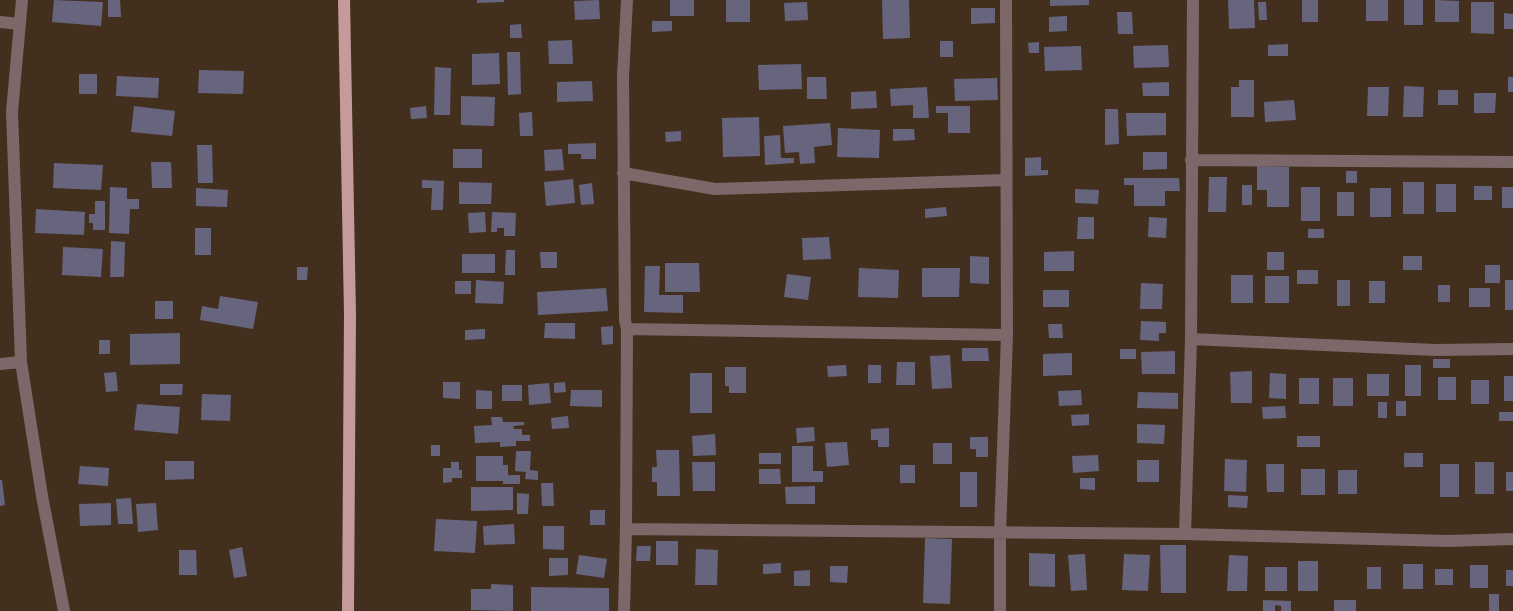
<!DOCTYPE html>
<html>
<head>
<meta charset="utf-8">
<style>
  body { margin:0 }
  canvas { display:block; background:#422f1e }
</style>
</head>
<body>
<canvas width="1513" height="611"></canvas>
<script>
const ctx = document.querySelector('canvas').getContext('2d');
ctx.lineJoin = 'round';
function paint(path, color) { ctx.fillStyle = color; ctx.fill(path, 'evenodd'); }
const toPath = rows => new Path2D(rows.map(r => 'M' + r).join(''));
function strokePath(path, color, width, dash) { ctx.strokeStyle = color; ctx.lineWidth = width; ctx.lineCap = dash ? 'butt' : 'round'; ctx.setLineDash(dash || []); ctx.stroke(path); }
const building = toPath([
  [54,0,103,2,101,26,52,22],
  [108,0,120,0,121,17,108,17],
  [477,0,504,0,504,2,477,3],
  [599,0,600,19,575,20,574,1],
  [670,0,694,0,694,16,670,16],
  [726,0,750,0,750,22,726,22],
  [882,0,909,0,910,38,883,39],
  [1050,0,1089,0,1089,5,1050,6],
  [1228,0,1254,0,1255,28,1229,29],
  [1302,0,1318,0,1318,22,1302,22],
  [1366,0,1388,0,1388,21,1366,21],
  [1404,0,1423,0,1423,25,1404,25],
  [1435,0,1459,1,1459,22,1435,22],
  [807,2,808,20,785,21,784,3],
  [1258,2,1266,2,1267,20,1259,20],
  [1471,2,1494,2,1494,34,1471,33],
  [971,8,995,8,995,23,971,24],
  [1117,12,1132,12,1133,34,1118,34],
  [1504,13,1513,14,1513,29,1504,29],
  [1067,16,1067,31,1049,32,1049,17],
  [652,21,672,21,672,31,652,32],
  [521,24,522,38,510,38,510,25],
  [572,40,573,64,549,64,548,41],
  [940,41,953,41,953,57,940,57],
  [1039,42,1039,53,1029,53,1028,43],
  [1288,44,1288,56,1268,56,1268,45],
  [1168,45,1169,67,1134,68,1133,46],
  [1081,46,1082,70,1045,71,1044,47],
  [507,52,520,52,521,94,508,95],
  [499,53,500,84,472,85,472,54],
  [801,64,802,89,759,90,758,65],
  [435,67,451,68,450,115,434,115],
  [199,70,244,71,243,94,198,93],
  [79,74,97,74,97,94,79,94],
  [117,76,159,78,158,98,116,96],
  [807,77,826,77,827,99,807,99],
  [1508,77,1513,77,1513,92,1508,92],
  [997,78,998,100,955,101,954,79],
  [1239,80,1254,80,1254,117,1231,117,1231,87,1239,87],
  [592,81,593,101,557,102,557,82],
  [1169,82,1169,96,1143,96,1142,83],
  [1404,86,1424,87,1423,117,1403,117],
  [927,87,929,118,913,118,913,105,891,106,890,89],
  [1368,87,1389,87,1388,116,1367,116],
  [1438,90,1458,90,1458,105,1438,105],
  [876,91,877,108,851,109,851,92],
  [1474,93,1496,93,1495,113,1474,113],
  [461,96,495,97,494,126,461,125],
  [1294,100,1296,120,1265,122,1264,102],
  [134,106,175,111,172,136,131,132],
  [426,106,427,118,411,119,410,108],
  [936,106,970,106,970,133,948,133,948,113,936,113],
  [1105,109,1118,109,1119,144,1105,145],
  [532,112,533,136,520,136,519,113],
  [1126,113,1166,113,1166,135,1127,136],
  [759,117,760,156,723,157,722,118],
  [830,123,832,145,814,147,815,163,800,164,799,152,785,153,783,126],
  [838,128,880,130,879,158,837,157],
  [893,129,914,129,915,140,893,141],
  [681,131,681,141,666,142,665,132],
  [780,135,781,158,794,158,794,163,765,165,764,136],
  [596,143,596,159,581,159,581,154,568,154,568,144],
  [197,145,212,145,213,183,198,183],
  [453,149,482,149,482,168,453,168],
  [562,149,564,170,545,171,544,150],
  [1143,152,1167,152,1167,169,1143,170],
  [1041,157,1041,170,1048,170,1048,175,1025,176,1025,158],
  [151,162,171,162,172,188,152,188],
  [54,163,103,165,101,190,53,188],
  [1257,166,1289,167,1289,207,1267,207,1267,190,1257,190],
  [1346,171,1357,171,1357,183,1346,183],
  [1209,177,1227,177,1226,212,1208,212],
  [1124,178,1179,178,1180,191,1165,191,1165,206,1134,206,1134,185,1124,185],
  [573,179,575,203,546,206,544,182],
  [422,180,444,181,443,210,431,210,432,188,422,188],
  [459,182,492,183,491,204,459,204],
  [1403,182,1424,182,1424,214,1403,214],
  [592,183,594,204,581,205,579,185],
  [1436,184,1456,184,1456,212,1436,212],
  [1242,185,1252,185,1252,205,1242,205],
  [1474,186,1492,186,1492,200,1474,200],
  [110,187,127,188,127,199,139,199,139,209,130,209,129,234,109,233],
  [1301,187,1320,187,1320,221,1301,221],
  [1502,187,1513,187,1513,208,1502,208],
  [196,188,228,190,227,207,196,206],
  [1370,188,1391,188,1391,217,1370,217],
  [1075,189,1099,190,1098,204,1075,203],
  [1337,192,1354,192,1354,216,1337,216],
  [95,201,105,201,105,230,93,230,93,223,89,223,89,214,95,214],
  [946,207,947,216,925,218,925,209],
  [36,209,85,212,84,235,35,233],
  [485,212,486,232,469,233,468,213],
  [492,212,516,213,515,236,504,236,504,228,497,228,497,232,491,232],
  [1078,217,1094,217,1094,239,1077,239],
  [1149,217,1167,218,1166,238,1148,237],
  [195,228,211,228,211,255,195,255],
  [1308,229,1324,229,1324,238,1308,238],
  [829,237,831,259,803,260,802,238],
  [111,241,125,242,124,277,110,277],
  [63,247,103,249,101,277,62,275],
  [506,250,515,250,515,275,505,275],
  [1074,251,1074,271,1044,271,1044,252],
  [540,252,557,252,557,268,541,268],
  [1267,252,1284,252,1284,270,1267,270],
  [462,254,495,254,495,273,462,273],
  [970,256,989,257,989,284,970,283],
  [1403,256,1422,256,1422,270,1403,270],
  [665,263,699,263,700,292,665,292],
  [1485,265,1500,265,1500,283,1485,283],
  [645,266,660,266,659,295,683,295,683,313,644,312],
  [297,267,308,267,307,280,297,280],
  [859,268,899,270,898,298,858,297],
  [922,268,960,268,959,297,922,297],
  [1297,270,1318,270,1318,284,1297,284],
  [787,274,811,277,808,300,784,297],
  [1231,275,1253,275,1253,303,1231,303],
  [1265,276,1289,276,1289,303,1265,303],
  [476,280,504,282,503,304,475,303],
  [1337,280,1350,280,1350,306,1337,306],
  [1505,280,1513,280,1513,310,1505,310],
  [455,281,471,281,471,294,455,294],
  [1369,281,1385,281,1385,303,1369,303],
  [1141,283,1163,284,1162,309,1140,309],
  [1438,285,1450,285,1450,302,1438,302],
  [606,288,608,311,538,315,537,292],
  [1469,288,1490,288,1490,307,1469,307],
  [1043,290,1069,290,1069,307,1043,307],
  [220,296,258,302,253,329,200,320,202,306,218,309],
  [155,301,173,301,173,319,155,319],
  [1141,321,1166,322,1166,333,1159,333,1159,341,1140,340],
  [545,323,575,323,575,339,544,338],
  [1048,324,1062,324,1063,338,1049,338],
  [613,326,613,344,602,345,601,327],
  [485,329,485,339,465,340,465,330],
  [180,333,180,364,130,365,130,334],
  [99,340,110,340,110,354,99,354],
  [962,348,988,348,989,361,962,361],
  [1120,349,1136,349,1136,359,1120,359],
  [1175,351,1175,374,1142,374,1141,352],
  [1072,353,1072,375,1043,376,1043,354],
  [950,355,952,388,932,389,930,356],
  [1433,359,1450,359,1450,368,1433,368],
  [897,362,915,362,915,385,896,385],
  [846,365,847,376,828,377,827,366],
  [868,365,881,365,881,383,868,383],
  [1405,365,1421,365,1421,396,1405,396],
  [725,367,746,367,746,393,729,393,729,386,725,386],
  [1252,371,1252,403,1231,403,1230,372],
  [116,372,118,391,106,392,104,373],
  [690,373,712,373,712,413,690,413],
  [1270,373,1286,374,1286,399,1269,398],
  [1367,374,1389,374,1389,396,1367,396],
  [1504,376,1513,376,1513,401,1504,401],
  [1438,377,1456,377,1456,400,1438,400],
  [1299,378,1319,378,1319,404,1299,404],
  [1333,378,1353,378,1353,406,1333,406],
  [1471,380,1489,380,1489,404,1471,404],
  [443,382,460,382,460,399,443,398],
  [565,382,566,392,554,393,554,383],
  [549,383,551,403,529,405,528,385],
  [160,384,183,384,182,395,160,395],
  [502,385,522,385,522,401,502,401],
  [476,390,492,391,492,409,476,409],
  [571,390,602,390,602,407,570,406],
  [1081,390,1082,405,1059,406,1058,391],
  [1138,392,1178,393,1178,409,1137,408],
  [202,394,231,395,230,421,201,420],
  [1396,401,1406,401,1406,416,1396,416],
  [1378,402,1387,402,1387,418,1378,418],
  [137,404,180,407,178,434,134,430],
  [1285,406,1286,418,1263,419,1262,407],
  [1499,412,1513,412,1513,421,1499,421],
  [1089,414,1089,425,1072,426,1071,415],
  [568,416,569,428,552,429,551,418],
  [491,417,502,417,503,422,524,422,524,425,513,426,514,429,522,429,522,435,530,435,530,441,516,441,516,446,500,447,500,442,475,443,474,426,492,425],
  [1137,424,1165,425,1164,444,1137,443],
  [814,427,815,441,797,443,796,428],
  [889,428,889,447,878,447,878,440,871,440,871,429],
  [715,434,716,455,693,456,692,436],
  [1297,436,1320,436,1320,447,1297,447],
  [970,437,988,437,988,457,976,457,976,449,970,449],
  [847,442,849,465,827,467,825,443],
  [933,443,952,443,952,464,933,464],
  [431,445,440,445,440,456,431,456],
  [792,446,813,446,813,471,823,471,823,482,792,482],
  [656,450,679,450,680,496,657,496,657,482,652,482,652,467,657,467],
  [516,451,531,451,530,470,538,471,538,480,525,479,526,472,515,471],
  [759,453,781,453,781,464,759,464],
  [1404,453,1423,453,1423,467,1404,467],
  [1098,455,1099,471,1073,473,1072,456],
  [476,456,503,456,503,465,508,465,508,475,520,475,520,484,503,484,503,481,476,481],
  [1225,459,1247,460,1246,492,1224,491],
  [1137,460,1159,460,1159,482,1137,482],
  [165,461,194,461,194,479,165,480],
  [451,462,459,462,459,470,462,470,462,478,452,478,452,482,443,483,443,468,451,468],
  [692,462,715,462,715,491,693,491],
  [1475,462,1494,462,1494,494,1475,494],
  [1266,464,1284,464,1284,492,1267,492],
  [1440,464,1459,464,1459,497,1440,497],
  [900,465,915,465,915,483,900,483],
  [80,466,109,468,108,486,78,484],
  [759,469,780,469,781,484,759,484],
  [1301,469,1325,469,1325,495,1301,495],
  [1338,470,1357,470,1357,494,1338,494],
  [960,472,977,472,977,507,960,507],
  [1506,472,1513,472,1513,491,1506,491],
  [1080,478,1095,478,1095,490,1080,489],
  [0,480,2,480,5,505,0,506],
  [541,483,553,483,554,506,542,506],
  [815,486,815,504,786,504,785,487],
  [471,487,513,487,513,510,471,511],
  [517,493,529,494,528,514,517,514],
  [1228,495,1248,496,1247,508,1228,507],
  [131,498,133,524,118,524,116,499],
  [111,503,111,525,80,526,79,504],
  [156,503,158,530,138,532,136,504],
  [590,510,605,510,605,525,590,525],
  [436,519,477,521,475,553,434,551],
  [514,524,515,544,484,545,483,526],
  [543,526,564,526,564,550,543,549],
  [925,538,952,539,950,604,923,603],
  [656,541,678,541,678,565,656,565],
  [1160,545,1186,545,1186,593,1161,593],
  [637,546,651,546,650,561,636,561],
  [242,547,247,576,234,578,229,550],
  [696,549,718,550,717,585,695,585],
  [179,550,196,550,197,575,179,575],
  [1029,553,1055,554,1055,587,1029,586],
  [1085,554,1087,590,1071,591,1068,555],
  [1124,554,1150,555,1148,591,1122,590],
  [579,555,607,559,604,578,576,574],
  [1229,555,1248,556,1247,591,1227,591],
  [549,558,568,558,568,575,549,576],
  [1298,561,1318,561,1318,591,1298,591],
  [781,563,781,573,763,574,763,564],
  [1403,564,1423,564,1423,589,1403,589],
  [1470,565,1488,565,1488,588,1470,588],
  [830,566,848,566,847,583,830,582],
  [1265,567,1287,567,1287,591,1265,591],
  [1367,567,1381,567,1381,589,1367,589],
  [1435,569,1453,569,1453,585,1435,585],
  [810,570,810,586,794,586,794,571],
  [1506,570,1513,570,1513,586,1506,586],
  [491,584,513,585,513,611,471,610,471,589,491,589],
  [531,587,609,588,609,611,531,611],
  [1489,594,1499,594,1499,611,1489,611],
  [1263,600,1291,601,1291,611,1281,611,1281,606,1275,605,1275,611,1263,611],
  [1334,600,1356,600,1356,611,1334,611]
]);
const minor = toPath([
  [22,0,12,112,21,362,42,496,64,611],
  [0,22,20,24],
  [1191,160,1513,162],
  [623,173,715,189,1006,180],
  [627,329,1007,335],
  [1191,339,1435,350,1513,349],
  [0,364,21,362],
  [626,529,1185,534,1448,541,1513,539],
  [1185,534,1191,339,1193,0],
  [624,611,626,529,627,329,625,320,623,77,627,0],
  [1000,611,1000,532,1007,335,1006,0]
]);
const major = toPath([
  [344,0,350,314,348,611]
]);
paint(building, '#67647d');
strokePath(minor, '#7d6869', 12);
strokePath(major, '#c59a9d', 12);
</script>
</body>
</html>
